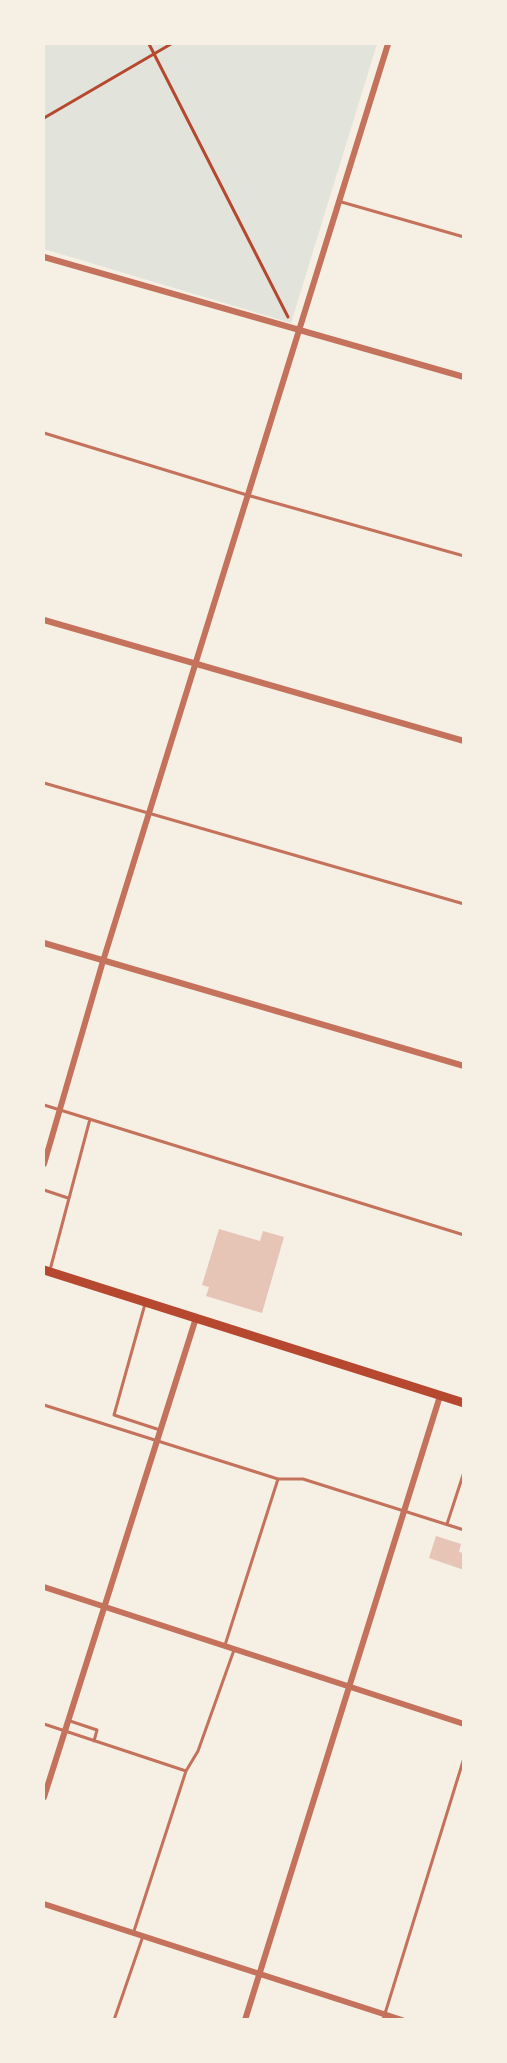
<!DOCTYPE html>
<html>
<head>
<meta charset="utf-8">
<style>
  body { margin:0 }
  #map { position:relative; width:507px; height:2063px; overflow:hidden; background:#f6efe4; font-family:"Alegreya Sans",sans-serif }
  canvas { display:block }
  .frame { position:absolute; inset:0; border:45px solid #f6efe4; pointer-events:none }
</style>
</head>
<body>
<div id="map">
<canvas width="507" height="2063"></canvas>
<div class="frame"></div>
</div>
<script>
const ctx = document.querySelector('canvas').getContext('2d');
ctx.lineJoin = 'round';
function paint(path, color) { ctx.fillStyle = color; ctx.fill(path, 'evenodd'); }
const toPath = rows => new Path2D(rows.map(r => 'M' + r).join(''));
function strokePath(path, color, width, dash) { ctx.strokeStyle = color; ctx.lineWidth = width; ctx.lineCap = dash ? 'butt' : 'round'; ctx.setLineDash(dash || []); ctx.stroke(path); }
const green = toPath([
  [44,44,377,44,291,323,44,249]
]);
const building = toPath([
  [219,1229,260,1241,263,1231,284,1237,262,1313,206,1296,209,1287,202,1285],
  [436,1536,461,1544,459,1552,464,1553,464,1570,429,1558]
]);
const path = toPath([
  [149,44,288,317],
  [44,118,171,44]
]);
const service = toPath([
  [338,201,464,237],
  [44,433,247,495,464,556],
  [44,783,464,904],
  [44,1105,464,1235],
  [44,1190,68,1198],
  [50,1270,90,1119],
  [145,1304,114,1415,160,1430],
  [44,1405,278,1479,303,1479,464,1530],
  [447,1524,464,1472],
  [225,1645,278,1479],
  [70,1721,97,1730,94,1741],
  [44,1724,186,1771],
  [134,1931,186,1771,198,1751,234,1650],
  [114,2020,143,1936],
  [383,2020,464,1758]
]);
const minor = toPath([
  [44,257,464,377],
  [44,620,464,741],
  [44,943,464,1066],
  [44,1164,103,961,388,44],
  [44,1587,464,1724],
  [44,1797,196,1318],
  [44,1904,402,2020],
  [245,2020,440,1396]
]);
const secondary = toPath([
  [44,1270,464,1403]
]);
paint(green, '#e2e4dc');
paint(building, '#e6c5b7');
strokePath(path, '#b5482f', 3);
strokePath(service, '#c5725c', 3);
strokePath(minor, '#c5725c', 6);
strokePath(secondary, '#b5482f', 9);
</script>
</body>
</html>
